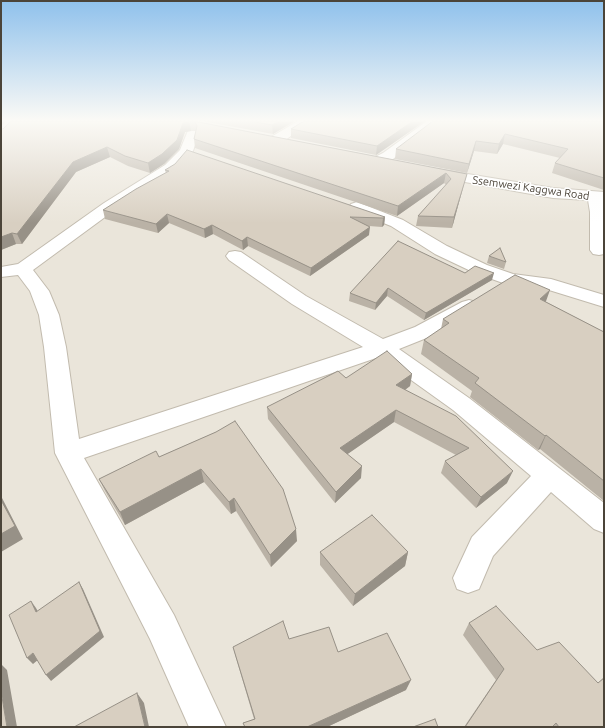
<!DOCTYPE html>
<html>
<head>
<meta charset="utf-8">
<style>
  body { margin:0 }
  #map { position:relative; width:605px; height:728px; overflow:hidden; background:#f6f3ec; font-family:Ubuntu,sans-serif }
  canvas { display:block }
  .frame { position:absolute; inset:0; border:2px solid #4b4439; pointer-events:none }
</style>
</head>
<body>
<div id="map">
<canvas width="605" height="728"></canvas>
<div class="frame"></div>
</div>
<script>
const ctx = document.querySelector('canvas').getContext('2d');
ctx.lineJoin = 'round';
function paint(path, color) { ctx.fillStyle = color; ctx.fill(path, 'evenodd'); }
const toPath = rows => new Path2D(rows.map(r => 'M' + r).join(''));
function strokePath(path, color, width, dash) { ctx.strokeStyle = color; ctx.lineWidth = width; ctx.lineCap = dash ? 'butt' : 'round'; ctx.setLineDash(dash || []); ctx.stroke(path); }
function drawText(font, color, halo, rows, align = 'center') {
  ctx.font = font + ' Ubuntu,sans-serif'; ctx.lineWidth = 3; ctx.setLineDash([]); ctx.textBaseline = 'middle'; ctx.strokeStyle = halo; ctx.fillStyle = color; for (const [text, x, y, turn = 0] of rows) {
    ctx.save(); ctx.translate(x, y); ctx.rotate((+turn || 0) * Math.PI / 180); ctx.textAlign = isNaN(turn) ? turn : align; if (halo) ctx.strokeText(text, 0, 0); ctx.fillText(text, 0, 0); ctx.restore();
  }
}
const residential = toPath([
  [1,121,604,121,604,727,1,727]
]);
const minor = toPath([
  [192,121,198,121,202,124,193,151,175,171,116,209,33,270,49,291,59,315,66,347,79,439,363,347,292,304,229,260,226,256,229,252,235,251,241,252,306,296,383,339,415,327,462,302,469,300,476,302,479,306,476,310,429,337,399,349,469,398,604,503,604,533,594,529,551,492,493,556,479,589,468,593,457,589,453,578,472,537,531,476,453,410,379,357,84,458,174,615,226,727,189,727,150,639,55,453,44,347,39,315,30,291,18,275,1,277,1,267,18,264,104,203,165,165,180,150,192,121],
  [298,121,312,121,281,143,271,143,270,140,271,137,298,121],
  [427,121,441,121,393,159,383,164,378,165,373,164,371,161,373,158,383,153,427,121],
  [437,169,553,188,604,192,604,254,599,255,593,254,590,250,590,212,588,200,553,198,432,176,430,173,432,170,437,169],
  [357,202,403,220,447,246,487,265,513,274,551,279,604,295,604,307,549,290,503,283,475,273,435,254,391,226,351,210,349,207,351,204,357,202]
]);
const wall = toPath([
  [193,121,467,174,464,184,452,228,416,226,418,216,446,185,444,183,397,216,195,148,194,139,196,131,191,131,185,132,179,149,164,164,150,173,128,166,110,157,76,172,22,244,16,244,1,250,1,129],
  [202,121,295,121,273,134],
  [425,121,376,155,291,138,291,129],
  [604,121,604,190,552,173,555,163,560,158,503,144,497,154,474,151,467,173,395,159,396,149],
  [165,170,385,217,384,225,382,227,369,226,369,235,310,276,248,246,243,250,213,234,205,238,169,223,158,233,105,219,103,210,166,173],
  [489,256,506,262,504,269,487,263],
  [465,273,492,280,424,320,387,296,375,310,349,301,350,293],
  [546,302,604,332,604,501,540,449,538,450,470,397,472,391,421,354,424,340,441,329,443,319],
  [412,374,410,386,405,390,507,483,476,508,441,473,445,461,456,455,394,422,347,454,361,478,335,503,268,419,267,407,346,378],
  [216,432,297,541,271,567,236,511,231,514,204,482,125,525,105,491,99,479,159,457],
  [320,552,408,552,405,566,353,606,320,565],
  [469,623,537,650,598,683,604,677,604,727,464,727,496,680,463,635],
  [289,639,338,652,406,690,327,727,245,727,243,723,254,719,236,658,233,647]
]);
const shadedWall = toPath([
  [1,121,7,121,1,126],
  [189,121,191,131,185,132,179,149,164,164,150,173,148,163,183,123],
  [280,121,295,121,273,134,272,125],
  [413,121,425,121,376,155,377,146],
  [505,134,503,144,497,154,499,144],
  [476,141,474,151,467,173,469,164],
  [107,147,110,157,76,172,22,244,17,234,73,162],
  [446,173,444,183,397,216,398,206],
  [467,174,464,184,452,228,454,217],
  [167,214,169,223,158,233,156,224],
  [385,217,384,225,382,227,383,218],
  [212,225,213,234,205,238,204,229],
  [370,227,369,235,310,276,311,268],
  [12,233,16,244,1,250,1,237],
  [247,237,248,246,243,250,242,241],
  [494,273,492,280,424,320,426,313],
  [388,288,387,296,375,310,376,303],
  [550,290,545,304,540,299],
  [412,374,410,386,394,398,396,385],
  [396,410,394,422,339,460,340,448],
  [546,435,540,449,538,450,545,436],
  [362,466,361,478,335,503,336,492],
  [201,469,204,482,125,525,120,512],
  [513,471,507,483,476,508,481,497],
  [1,496,23,539,1,552],
  [234,498,236,511,231,514,229,502],
  [296,529,297,541,271,567,270,555],
  [408,552,405,566,353,606,355,594],
  [79,582,83,589,104,637,51,681,46,675],
  [31,601,36,608,42,619,36,612],
  [33,653,39,659,33,664,27,658],
  [1,664,7,670,17,727,7,727,1,691],
  [411,680,406,690,327,727,307,727],
  [137,693,144,703,149,727,145,727]
]);
const building = toPath([
  [11,121,193,121,467,174,454,217,418,216,451,179,446,173,398,206,194,139,197,126,195,122,189,121,183,123,177,140,162,154,148,163,125,156,107,147,73,162,17,234,12,233,1,237,1,129,3,129,11,121],
  [249,121,280,121,272,125,249,121],
  [304,121,413,121,377,146,291,129,304,121],
  [433,121,604,121,604,178,555,163,568,149,505,134,499,144,476,141,469,164,396,149,433,121],
  [187,150,385,217,383,218,350,217,370,227,311,268,247,237,242,241,212,225,204,229,167,214,156,224,103,210,136,189,169,171,165,170,175,164,187,150],
  [398,241,465,273,475,266,494,273,426,313,388,288,376,303,350,293,398,241],
  [500,248,506,262,489,256,500,248],
  [515,275,550,290,540,299,604,332,604,481,546,435,545,436,475,383,479,378,424,340,449,323,443,319,515,275],
  [387,351,412,374,396,385,456,416,513,471,481,497,445,461,469,448,396,410,340,448,362,466,336,492,267,407,338,371,346,378,387,351],
  [235,421,283,489,296,529,270,555,234,498,229,502,201,469,120,512,99,479,156,451,159,457,216,432,235,421],
  [1,500,15,526,1,534,1,500],
  [372,515,408,552,355,594,320,552,372,515],
  [79,582,100,631,46,675,33,653,27,658,9,615,31,601,36,612,79,582],
  [496,606,537,650,559,642,598,683,604,678,604,727,559,727,556,723,552,727,465,727,504,669,469,623,496,606],
  [283,621,289,639,329,627,338,652,387,633,411,680,307,727,245,727,243,723,255,719,233,647,283,621],
  [1,691,7,727,1,727,1,691],
  [137,693,145,727,74,727,137,693],
  [435,719,438,727,413,727,435,719]
]);
const farStreetnames = [
  ["Ssemwezi Kaggwa Road",531,188,8]
];
paint(residential, '#eae5da');
strokePath(minor, '#c2bbae', 2);
paint(minor, '#fff');
paint(wall, '#bab2a6');
paint(shadedWall, '#979187');
paint(building, '#d8cfc1');
strokePath(building, '#979187', 1);
const sky = ctx.createLinearGradient(0, 0, 0, 223);
sky.addColorStop(0, '#8fc1ec');
sky.addColorStop(0.54, '#fbfaf6');
sky.addColorStop(1, '#fbfaf600');
ctx.fillStyle = sky;
ctx.fillRect(0, 0, 605, 223);
drawText('11px', '#4b4439', '#fff', farStreetnames);
</script>
</body>
</html>
